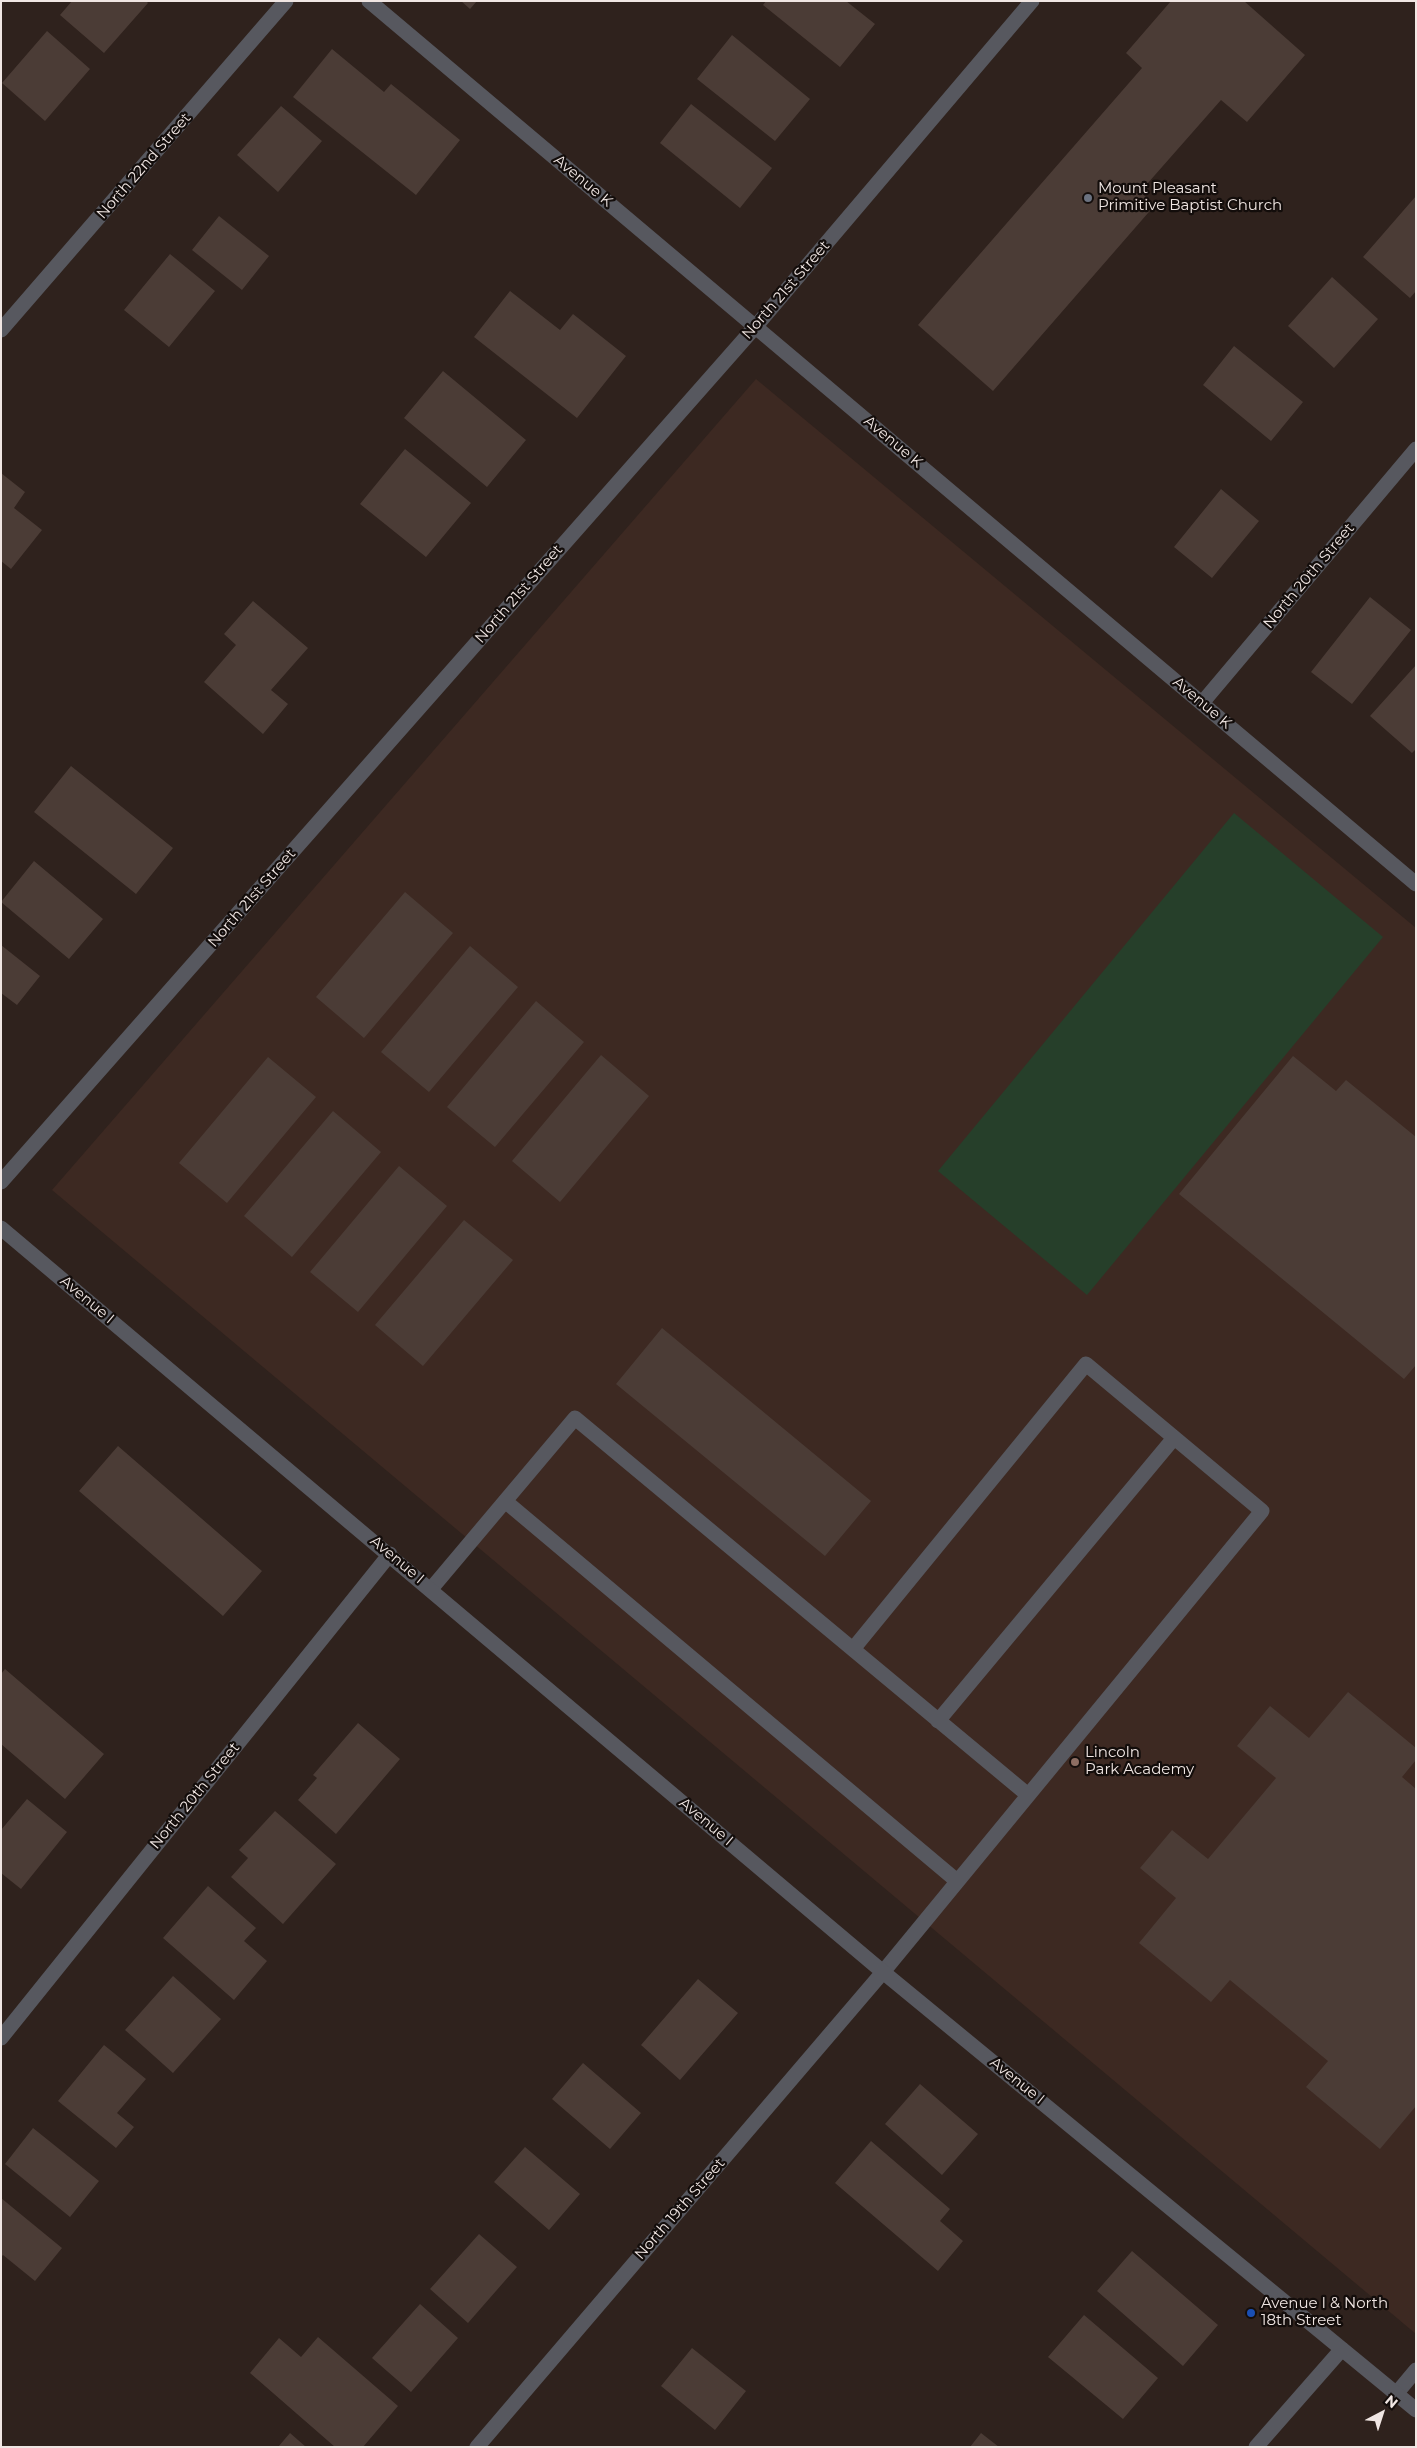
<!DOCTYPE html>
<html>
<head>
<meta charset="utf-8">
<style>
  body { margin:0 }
  #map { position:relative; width:1417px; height:2448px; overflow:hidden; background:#2f221d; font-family:Montserrat,sans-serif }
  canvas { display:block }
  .frame { position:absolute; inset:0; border:2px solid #f0e6e3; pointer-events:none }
  .north { position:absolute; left:1357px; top:2388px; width:50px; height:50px; -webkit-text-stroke:4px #130d0b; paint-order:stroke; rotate:40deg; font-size:14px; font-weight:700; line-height:20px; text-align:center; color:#f0e6e3 }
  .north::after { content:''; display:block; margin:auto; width:18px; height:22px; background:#f0e6e3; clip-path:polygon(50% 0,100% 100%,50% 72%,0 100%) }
</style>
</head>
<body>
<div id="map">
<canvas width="1417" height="2448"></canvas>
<div class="frame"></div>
<div class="north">N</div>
</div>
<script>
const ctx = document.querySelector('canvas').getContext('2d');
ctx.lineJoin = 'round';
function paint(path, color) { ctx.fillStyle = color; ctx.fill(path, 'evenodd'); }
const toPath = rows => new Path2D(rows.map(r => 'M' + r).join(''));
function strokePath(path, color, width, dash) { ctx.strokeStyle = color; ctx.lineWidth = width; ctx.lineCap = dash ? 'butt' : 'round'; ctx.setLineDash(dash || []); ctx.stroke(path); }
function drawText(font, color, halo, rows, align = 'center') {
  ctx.font = font + ' Montserrat,sans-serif'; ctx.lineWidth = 4.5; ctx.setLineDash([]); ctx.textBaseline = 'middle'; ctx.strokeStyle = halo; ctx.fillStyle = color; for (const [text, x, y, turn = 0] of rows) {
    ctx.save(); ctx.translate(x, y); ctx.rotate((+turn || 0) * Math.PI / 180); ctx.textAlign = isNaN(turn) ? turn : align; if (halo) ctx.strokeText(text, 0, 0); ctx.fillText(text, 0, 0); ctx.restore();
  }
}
const built = toPath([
  [756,379,1416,928,1416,2334,52,1190]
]);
const green = toPath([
  [1234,813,1383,937,1087,1295,938,1171]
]);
const building = toPath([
  [72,1,146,1,148,3,104,53,60,15],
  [461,1,477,1,470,9],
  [766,1,846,1,875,24,840,67,763,5],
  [1171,1,1244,1,1305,55,1247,122,1221,100,1140,192,1155,205,993,391,918,325,1142,68,1126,53],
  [47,31,90,69,45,121,2,83],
  [732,35,810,99,775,141,697,79],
  [332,49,384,92,391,84,460,140,416,195,293,97],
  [691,104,772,168,740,208,660,143],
  [281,106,322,141,278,192,237,155],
  [1416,196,1416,291,1410,298,1363,257],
  [219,216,269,256,242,290,192,250],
  [170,254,215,291,169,347,124,310],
  [1332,277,1378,319,1334,368,1288,326],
  [510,291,560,330,573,314,626,356,577,418,474,337],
  [1234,346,1303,402,1271,441,1203,385],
  [443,371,526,440,487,487,404,418],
  [405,449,471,503,426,557,360,504],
  [1,473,25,492,14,508,42,530,11,569,1,561],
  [1221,489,1259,521,1212,578,1174,547],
  [1370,597,1411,630,1352,704,1311,672],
  [253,601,308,648,271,690,288,704,263,734,204,682,236,645,224,634],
  [1416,665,1416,749,1412,753,1370,716],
  [71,766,173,848,136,894,34,812],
  [34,861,103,919,69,959,1,902],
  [405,892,453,933,364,1038,316,997],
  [1,945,40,976,17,1005,1,993],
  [470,946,518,987,429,1092,381,1052],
  [536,1001,584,1042,495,1147,447,1107],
  [601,1055,649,1096,560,1202,512,1161],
  [1293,1056,1336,1091,1346,1080,1416,1137,1416,1365,1404,1379,1179,1194],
  [268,1057,316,1097,227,1203,179,1163],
  [333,1111,381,1152,292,1257,244,1216],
  [399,1166,447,1206,358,1312,310,1272],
  [464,1220,513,1260,423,1366,375,1325],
  [662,1328,871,1501,825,1556,616,1384],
  [118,1446,262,1571,223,1616,79,1491],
  [5,1669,104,1754,65,1799,1,1744,1,1674],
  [1348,1692,1416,1748,1416,1760,1402,1777,1416,1789,1416,2106,1380,2149,1306,2087,1328,2061,1230,1980,1211,2002,1139,1943,1176,1898,1140,1868,1172,1830,1208,1859,1276,1778,1237,1746,1270,1706,1309,1738],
  [358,1723,400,1759,336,1834,298,1800,317,1778,313,1775],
  [27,1799,67,1832,21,1889,1,1873,1,1830],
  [275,1811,336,1864,283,1924,231,1877,248,1858,239,1850],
  [208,1886,256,1928,244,1941,267,1961,234,2000,163,1938],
  [173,1976,221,2019,173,2073,125,2030],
  [698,1979,738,2013,680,2080,641,2045],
  [104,2045,146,2079,117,2113,134,2127,116,2148,58,2101],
  [583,2063,641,2113,610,2149,552,2099],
  [920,2084,978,2134,942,2175,885,2124],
  [33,2128,99,2181,70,2217,5,2164],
  [871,2141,950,2209,940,2221,963,2241,938,2271,835,2183],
  [525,2147,580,2194,549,2230,494,2182],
  [1,2198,62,2248,35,2281,3,2255,1,2257],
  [479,2234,517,2267,468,2323,430,2289],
  [1132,2251,1218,2325,1183,2366,1097,2291],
  [420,2304,458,2338,411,2392,372,2358],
  [1084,2315,1158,2378,1123,2419,1048,2357],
  [318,2337,398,2406,363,2447,335,2447,250,2373,279,2338,301,2357],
  [692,2348,746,2391,715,2430,661,2386],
  [290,2433,306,2447,278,2447],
  [981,2433,999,2447,970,2447]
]);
const lane = toPath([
  [505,1501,957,1881],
  [431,1589,575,1418,1028,1795],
  [853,1649,1086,1364,1262,1511,883,1972],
  [938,1721,1174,1438],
  [1396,2394,1416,2370]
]);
const street = toPath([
  [369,1,1416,884],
  [1,330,286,1],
  [1202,703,1416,449],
  [1,1182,756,326,1032,1],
  [1,1228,883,1972,1416,2410],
  [1,2038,390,1554],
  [477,2447,883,1972],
  [1256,2447,1342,2349]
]);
const markers = [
  [1088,198,5,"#6b7280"],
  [1075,1762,5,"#8d6e63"],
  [1251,2313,5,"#1a4fb4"]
];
const streetNames = [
  ["North 22nd Street",144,166,-49],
  ["Avenue K",583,181,40],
  ["North 21st Street",786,290,-49],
  ["Avenue K",893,442,40],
  ["North 20th Street",1309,576,-50],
  ["North 21st Street",519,594,-49],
  ["Avenue K",1202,703,40],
  ["North 21st Street",252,898,-49],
  ["Avenue I",87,1300,40],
  ["Avenue I",397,1560,40],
  ["North 20th Street",195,1796,-51],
  ["Avenue I",706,1822,40],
  ["Avenue I",1017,2081,39],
  ["North 19th Street",680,2209,-49]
];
const poiNames = [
  ["Mount Pleasant",1098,189],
  ["Primitive Baptist Church",1098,206],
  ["Lincoln",1085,1753],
  ["Park Academy",1085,1770],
  ["Avenue I & North",1261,2304],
  ["18th Street",1261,2321]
];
paint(built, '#3d2922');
paint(green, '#263f2a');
paint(building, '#4b3c36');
strokePath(lane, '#57585f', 15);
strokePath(street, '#57585f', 15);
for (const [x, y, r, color] of markers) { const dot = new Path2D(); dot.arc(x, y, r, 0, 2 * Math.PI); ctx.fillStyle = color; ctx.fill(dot); strokePath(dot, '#130d0b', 2); }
drawText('15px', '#f0e6e3', '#130d0b', streetNames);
drawText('15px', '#f0e6e3', '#130d0b', poiNames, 'left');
</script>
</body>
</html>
